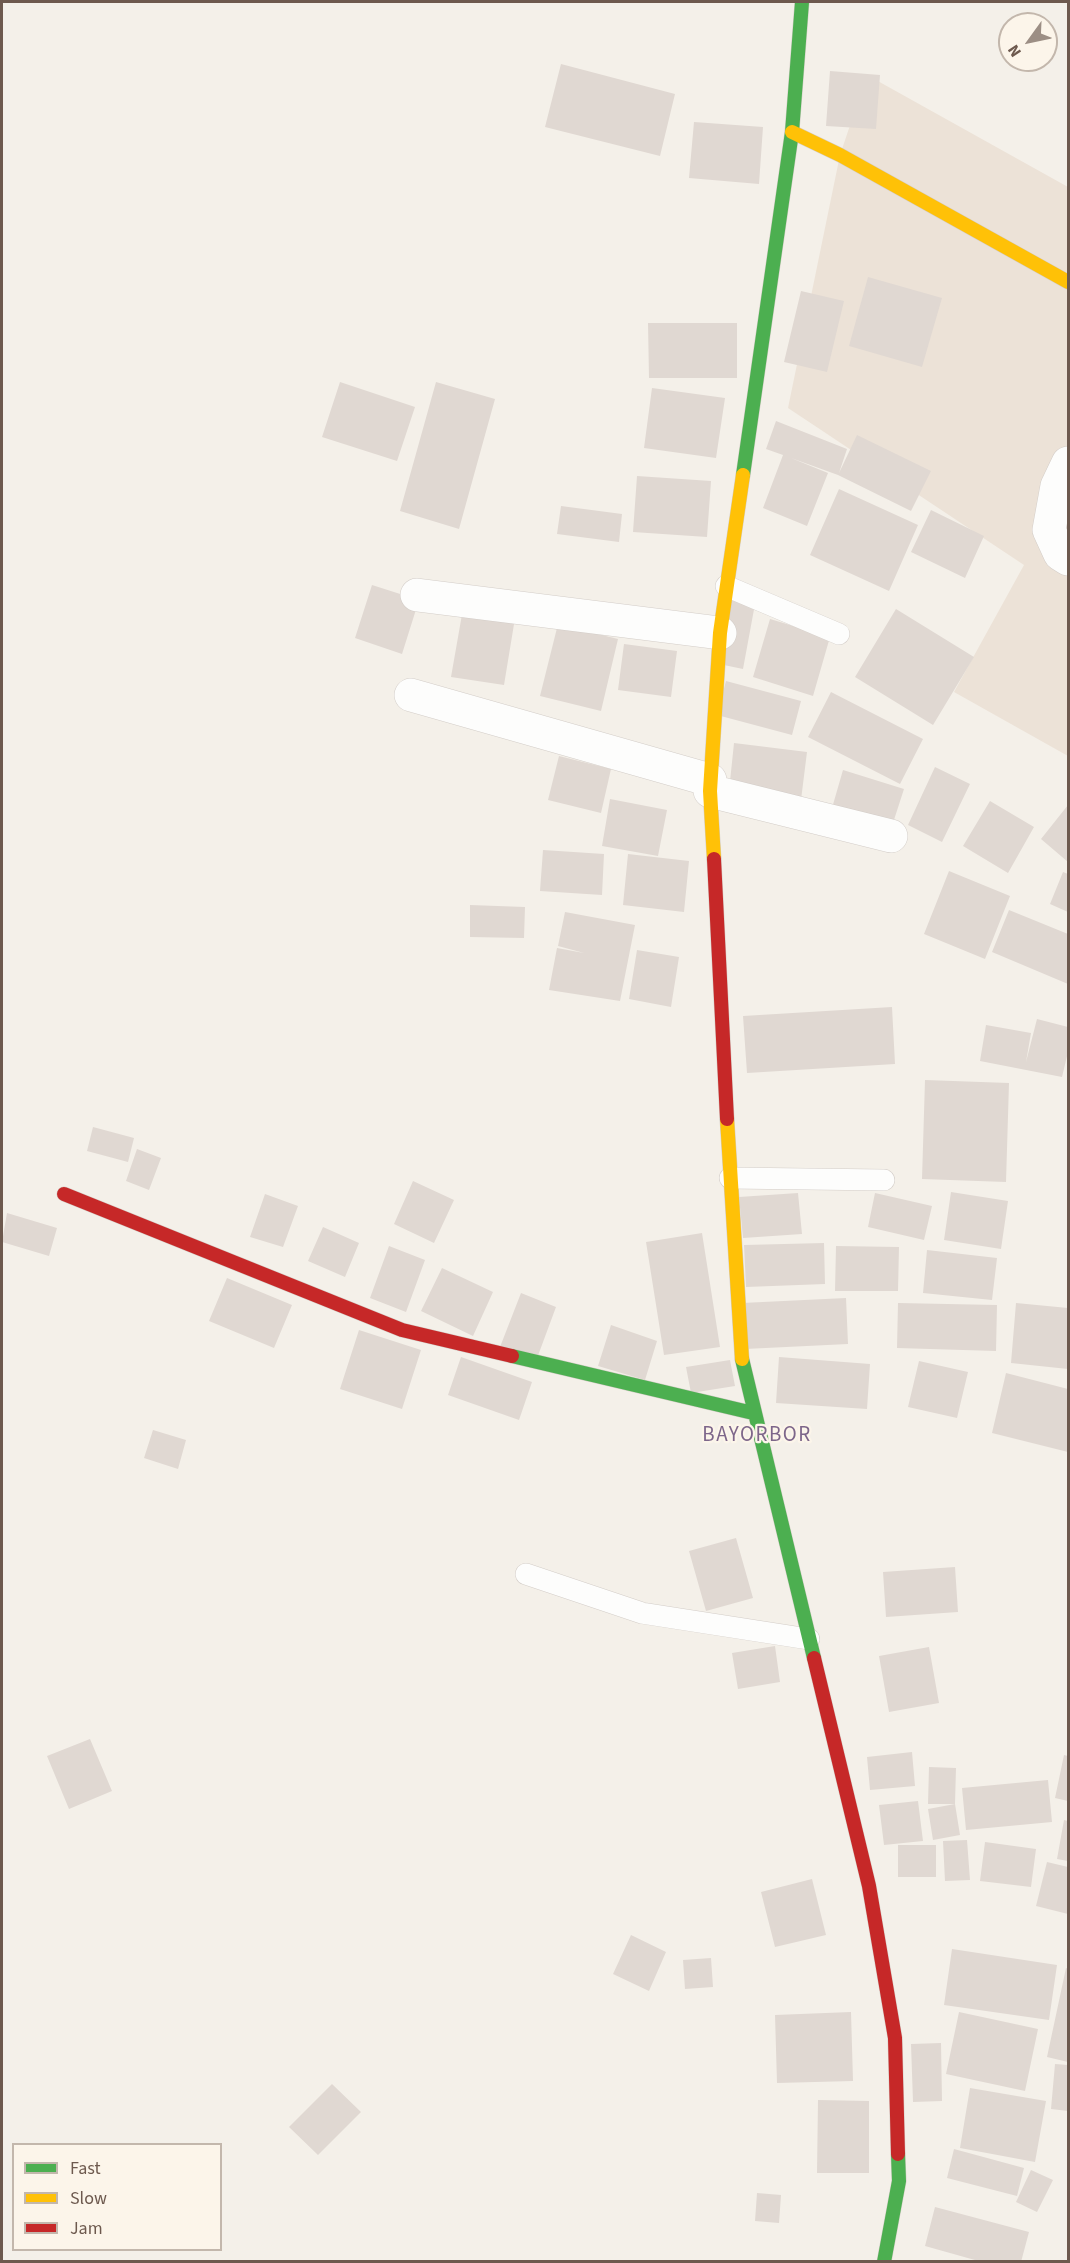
<!DOCTYPE html>
<html>
<head>
<meta charset="utf-8">
<style>
  body { margin:0 }
  #map { position:relative; width:1070px; height:2263px; overflow:hidden; background:#f4f0e9; font-family:"Source Sans 3",sans-serif }
  canvas { display:block }
  .frame { position:absolute; inset:0; border:3px solid #6d594e; pointer-events:none }
  .legend { position:absolute; left:12px; top:2143px; width:210px; height:108px; box-sizing:border-box; background:#fcf5ea; border:2px solid #c3b7ac; margin:0; padding:8px 10px; list-style:none; font-size:18px; color:#6d594e }
  .legend li { display:flex; align-items:center; gap:12px; height:30px }
  .legend b { width:30px; border:2px solid #c3b7ac }
  .north { position:absolute; left:998px; top:12px; width:60px; height:60px; box-sizing:border-box; background:#fcf5ea; border:2px solid #c3b7ac; border-radius:50%; rotate:237deg; font-size:16px; font-weight:700; line-height:24px; text-align:center; color:#6d594e }
  .north::after { content:''; display:block; margin:auto; width:21px; height:27px; background:#9c8e84; clip-path:polygon(50% 0,100% 100%,50% 72%,0 100%) }
</style>
</head>
<body>
<div id="map">
<canvas width="1070" height="2263"></canvas>
<div class="frame"></div>
<ul class="legend">
<li><b style="height:8px;background:#4caf50"></b>Fast</li>
<li><b style="height:8px;background:#ffc107"></b>Slow</li>
<li><b style="height:8px;background:#c62828"></b>Jam</li>
</ul>
<div class="north">N</div>
</div>
<script>
const ctx = document.querySelector('canvas').getContext('2d');
ctx.lineJoin = 'round';
function paint(path, color) { ctx.fillStyle = color; ctx.fill(path, 'evenodd'); }
const toPath = rows => new Path2D(rows.map(r => 'M' + r).join(''));
function strokePath(path, color, width, dash) { ctx.strokeStyle = color; ctx.lineWidth = width; ctx.lineCap = dash ? 'butt' : 'round'; ctx.setLineDash(dash || []); ctx.stroke(path); }
function drawText(font, color, halo, rows, align = 'center') {
  ctx.font = font + ' "Source Sans 3",sans-serif'; ctx.lineWidth = 4.5; ctx.setLineDash([]); ctx.textBaseline = 'middle'; ctx.strokeStyle = halo; ctx.fillStyle = color; for (const [text, x, y, turn = 0] of rows) {
    ctx.save(); ctx.translate(x, y); ctx.rotate((+turn || 0) * Math.PI / 180); ctx.textAlign = isNaN(turn) ? turn : align; if (halo) ctx.strokeText(text, 0, 0); ctx.fillText(text, 0, 0); ctx.restore();
  }
}
const residential = toPath([
  [867,75,1068,187,1068,756,954,692,1024,565,788,408,840,155]
]);
const building = toPath([
  [561,64,675,94,660,156,545,127],
  [830,71,880,75,876,129,826,126],
  [694,122,763,127,759,184,689,178],
  [868,277,942,298,922,367,849,346],
  [801,291,844,301,827,372,784,362],
  [648,323,737,323,737,378,649,378],
  [340,382,415,407,397,461,322,437],
  [436,382,495,399,459,529,400,511],
  [652,388,725,398,716,458,644,448],
  [776,421,847,449,839,473,857,435,931,471,911,511,838,475,791,458,828,473,807,526,763,508,783,455,766,449],
  [637,476,711,481,707,537,633,532],
  [839,489,918,525,889,591,810,555],
  [561,506,622,514,619,542,557,534],
  [931,510,984,536,965,578,911,552],
  [372,585,419,600,402,654,355,638],
  [732,600,755,604,743,669,719,664],
  [464,603,516,612,504,685,451,677],
  [896,609,974,657,933,725,855,677],
  [770,619,830,637,813,696,753,677],
  [558,624,618,639,601,711,540,696],
  [624,644,677,651,671,697,618,690],
  [726,681,801,701,792,735,717,715],
  [831,692,923,739,900,784,808,737],
  [734,743,807,752,801,800,729,791],
  [559,756,611,769,601,813,548,800],
  [935,767,970,784,942,842,908,825],
  [843,770,904,789,892,826,832,808],
  [610,799,667,810,658,856,602,846],
  [990,801,1034,827,1008,873,963,846],
  [1068,805,1068,862,1041,839],
  [543,850,604,854,602,895,540,891],
  [628,854,689,861,684,912,623,905],
  [949,871,1010,896,985,959,924,934],
  [1063,872,1068,874,1068,912,1050,904],
  [470,905,525,907,524,938,470,937],
  [1009,910,1068,934,1068,984,992,952],
  [565,912,635,925,620,1001,549,990,557,948,584,953,558,946],
  [637,950,679,957,671,1007,629,999],
  [892,1007,895,1064,747,1073,743,1016],
  [1037,1019,1068,1027,1068,1052,1062,1077,980,1061,986,1025,1031,1033,1026,1062],
  [925,1080,1009,1083,1006,1182,922,1179],
  [93,1127,134,1138,128,1162,87,1151],
  [137,1149,161,1158,149,1190,126,1181],
  [413,1181,454,1200,434,1243,394,1224],
  [951,1192,1008,1201,1001,1249,944,1240],
  [798,1193,802,1234,743,1238,739,1197],
  [875,1193,932,1206,924,1240,868,1227],
  [265,1194,298,1206,283,1247,250,1237],
  [7,1213,57,1228,49,1256,2,1242],
  [323,1227,359,1243,345,1277,308,1261],
  [702,1233,720,1347,664,1355,646,1242],
  [824,1243,825,1284,746,1287,744,1245],
  [389,1246,425,1260,406,1312,370,1298],
  [836,1246,899,1247,898,1291,835,1291],
  [927,1250,997,1258,992,1300,923,1293],
  [442,1268,493,1292,473,1336,421,1311],
  [227,1278,292,1305,274,1348,209,1321],
  [521,1293,556,1307,536,1361,500,1347],
  [846,1298,848,1344,745,1349,742,1303],
  [898,1303,997,1305,996,1351,897,1348],
  [1016,1303,1068,1308,1068,1369,1011,1363],
  [611,1325,657,1341,645,1380,598,1366],
  [359,1330,421,1350,402,1409,340,1389],
  [461,1357,532,1382,519,1420,448,1395],
  [779,1357,870,1364,867,1409,776,1403],
  [730,1360,735,1386,691,1393,686,1367],
  [919,1361,968,1372,957,1418,908,1407],
  [1006,1373,1068,1389,1068,1452,992,1433],
  [153,1430,186,1440,178,1469,144,1458],
  [736,1538,753,1598,706,1611,689,1551],
  [955,1567,958,1612,886,1617,883,1572],
  [775,1646,780,1682,738,1689,732,1653],
  [929,1647,939,1703,889,1712,879,1656],
  [90,1739,112,1791,69,1809,47,1756],
  [912,1752,915,1786,870,1790,867,1757],
  [1064,1755,1068,1756,1068,1801,1055,1798],
  [929,1767,956,1768,955,1804,960,1835,933,1840,928,1809,955,1804,928,1804],
  [1048,1780,1052,1822,966,1830,962,1788],
  [918,1801,923,1841,884,1845,879,1805],
  [1064,1820,1068,1821,1068,1861,1057,1859],
  [967,1840,970,1880,945,1881,943,1841],
  [985,1842,1036,1849,1031,1887,980,1881],
  [898,1845,936,1845,936,1877,898,1877],
  [1047,1862,1068,1867,1068,1914,1036,1906],
  [812,1879,826,1935,775,1947,761,1892],
  [631,1935,666,1952,649,1991,613,1974],
  [952,1949,1057,1965,1049,2020,944,2005],
  [711,1958,713,1987,685,1989,683,1960],
  [1066,1968,1068,1969,1068,2062,1047,2057],
  [851,2012,853,2081,777,2083,775,2015],
  [959,2012,1038,2029,1025,2091,946,2074],
  [941,2043,942,2101,913,2102,911,2044],
  [1055,2064,1068,2065,1068,2111,1051,2109],
  [332,2084,361,2112,318,2155,289,2127],
  [970,2088,1046,2101,1035,2162,960,2148],
  [818,2100,869,2101,869,2173,817,2173],
  [954,2149,1024,2168,1017,2196,947,2178],
  [1031,2170,1053,2180,1037,2212,1016,2202],
  [757,2193,781,2195,779,2223,755,2221],
  [935,2207,1029,2232,1021,2262,982,2262,925,2246]
]);
const lane = toPath([
  [726,586,839,634],
  [730,1178,884,1180],
  [526,1574,642,1613,809,1639]
]);
const street = toPath([
  [1068,463,1057,486,1049,530,1060,554,1068,559],
  [417,595,720,633],
  [411,695,710,780],
  [710,791,891,836]
]);
const fast = toPath([
  [743,475,792,132,802,2],
  [512,1356,753,1413],
  [742,1359,814,1658],
  [884,2262,899,2181,898,2154]
]);
const slow = toPath([
  [792,132,840,155,1068,282],
  [714,859,710,791,720,633,743,475],
  [727,1119,742,1359]
]);
const jam = toPath([
  [714,859,727,1119],
  [64,1194,402,1330,512,1356],
  [814,1658,869,1886,895,2038,898,2154]
]);
const quarterNames = [
  ["BAYORBOR",757,1436]
];
paint(residential, '#ece2d7');
paint(building, '#e0d8d2');
strokePath(lane, '#d3cdc8', 22);
strokePath(street, '#d3cdc8', 34);
strokePath(fast, '#d4cdc7', 15);
strokePath(slow, '#d4cdc7', 15);
strokePath(jam, '#d4cdc7', 15);
strokePath(lane, '#fdfdfc', 21);
strokePath(street, '#fdfdfc', 33);
strokePath(fast, '#4caf50', 14);
strokePath(slow, '#ffc107', 14);
strokePath(jam, '#c62828', 14);
ctx.letterSpacing = '1.5px';
drawText('21px', '#7d668a', '#fcf5ea', quarterNames);
ctx.letterSpacing = '0px';
</script>
</body>
</html>
